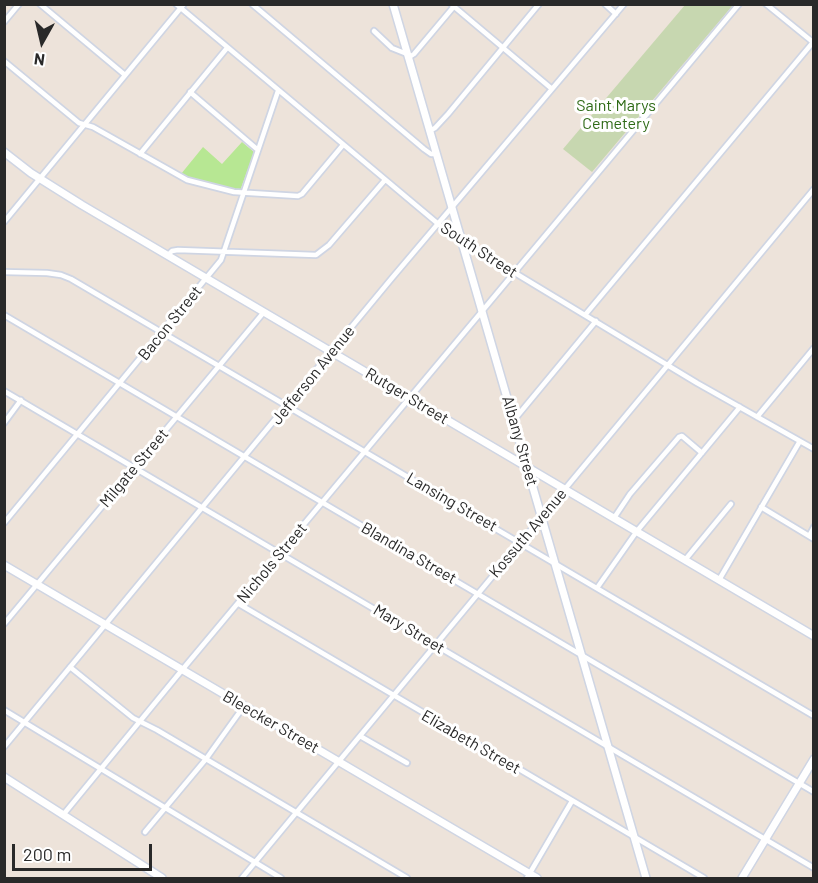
<!DOCTYPE html>
<html>
<head>
<meta charset="utf-8">
<style>
  body { margin:0 }
  #map { position:relative; width:818px; height:883px; overflow:hidden; background:#ede3da; font-family:Barlow,sans-serif }
  canvas { display:block }
  .frame { position:absolute; inset:0; border:6px solid #292929; pointer-events:none }
  .north { position:absolute; left:12px; top:12px; width:60px; height:60px; -webkit-text-stroke:4px #fff; paint-order:stroke; rotate:188deg; font-size:16px; font-weight:700; line-height:24px; text-align:center; color:#292929 }
  .north::after { content:''; display:block; margin:auto; width:21px; height:27px; background:#292929; clip-path:polygon(50% 0,100% 100%,50% 72%,0 100%) }
  .scale { position:absolute; left:12px; top:844px; width:140px; height:27px; box-sizing:border-box; border:3px solid #292929; border-top:0; padding-left:8px; font-size:18px; line-height:21px; white-space:nowrap; color:#292929; -webkit-text-stroke:4px #fff; paint-order:stroke }
</style>
</head>
<body>
<div id="map">
<canvas width="818" height="883"></canvas>
<div class="frame"></div>
<div class="north">N</div>
<div class="scale">200 m</div>
</div>
<script>
const ctx = document.querySelector('canvas').getContext('2d');
ctx.lineJoin = 'round';
function paint(path, color) { ctx.fillStyle = color; ctx.fill(path, 'evenodd'); }
const toPath = rows => new Path2D(rows.map(r => 'M' + r).join(''));
function strokePath(path, color, width, dash) { ctx.strokeStyle = color; ctx.lineWidth = width; ctx.lineCap = dash ? 'butt' : 'round'; ctx.setLineDash(dash || []); ctx.stroke(path); }
function drawText(font, color, halo, rows, align = 'center') {
  ctx.font = font + ' Barlow,sans-serif'; ctx.lineWidth = 6; ctx.setLineDash([]); ctx.textBaseline = 'middle'; ctx.strokeStyle = halo; ctx.fillStyle = color; for (const [text, x, y, turn = 0] of rows) {
    ctx.save(); ctx.translate(x, y); ctx.rotate((+turn || 0) * Math.PI / 180); ctx.textAlign = isNaN(turn) ? turn : align; if (halo) ctx.strokeText(text, 0, 0); ctx.fillText(text, 0, 0); ctx.restore();
  }
}
const green = toPath([
  [242,142,254,152,240,191,190,179,181,174,203,147,222,164]
]);
const cemetery = toPath([
  [685,5,733,5,592,172,563,149]
]);
const street = toPath([
  [40,4,125,75],
  [176,4,449,233,697,383,814,449],
  [252,4,424,149,431,154,436,154],
  [451,4,552,89],
  [605,4,616,14],
  [766,4,814,43],
  [4,22,19,4],
  [374,31,392,48,407,54],
  [408,58,414,54,456,4],
  [4,61,79,123,93,127,187,180,234,192,298,196,302,194,343,145],
  [190,92,258,150],
  [429,131,435,128,448,114,539,4],
  [140,154,227,48],
  [4,222,184,4],
  [168,255,172,251,178,250,316,255,329,245,385,180],
  [4,272,47,273,61,275,71,279,814,716],
  [4,315,814,792],
  [585,315,814,41],
  [4,391,814,868],
  [757,417,814,348],
  [514,420,596,321],
  [4,423,21,400],
  [761,507,814,539],
  [614,518,630,494,679,437,682,436,702,453],
  [4,523,221,260,278,91],
  [809,536,814,527],
  [685,560,731,504],
  [719,580,800,441],
  [597,588,637,531,740,407],
  [239,604,704,878],
  [4,624,264,312],
  [70,667,133,718,157,730,407,878],
  [4,710,281,878],
  [360,736,407,763],
  [4,747,392,278,624,4],
  [63,815,182,670,739,4],
  [145,832,206,759,244,706],
  [242,878,814,189],
  [527,878,572,801]
]);
const secondary = toPath([
  [393,4,646,878],
  [4,152,31,173,82,205,814,636],
  [4,565,537,878],
  [4,777,162,878],
  [742,878,814,759]
]);
const parkNames = [
  ["Saint Marys",616,106],
  ["Cemetery",616,124]
];
const streetNames = [
  ["South Street",479,250,33],
  ["Bacon Street",170,323,-51],
  ["Jefferson Avenue",313,375,-51],
  ["Rutger Street",407,396,31],
  ["Albany Street",520,441,74],
  ["Milgate Street",134,468,-50],
  ["Lansing Street",452,502,30],
  ["Kossuth Avenue",528,533,-50],
  ["Blandina Street",409,553,30],
  ["Nichols Street",272,563,-50],
  ["Mary Street",409,629,31],
  ["Bleecker Street",271,722,30],
  ["Elizabeth Street",471,742,30]
];
paint(green, '#b7e793');
paint(cemetery, '#c7d7b0');
strokePath(street, '#cfd5e3', 8);
strokePath(secondary, '#cfd5e3', 10);
strokePath(street, '#fff', 4.5);
strokePath(secondary, '#fff', 7);
drawText('16px', '#2e6a16', '#fff', parkNames);
drawText('16px', '#292929', '#fff', streetNames);
</script>
</body>
</html>
